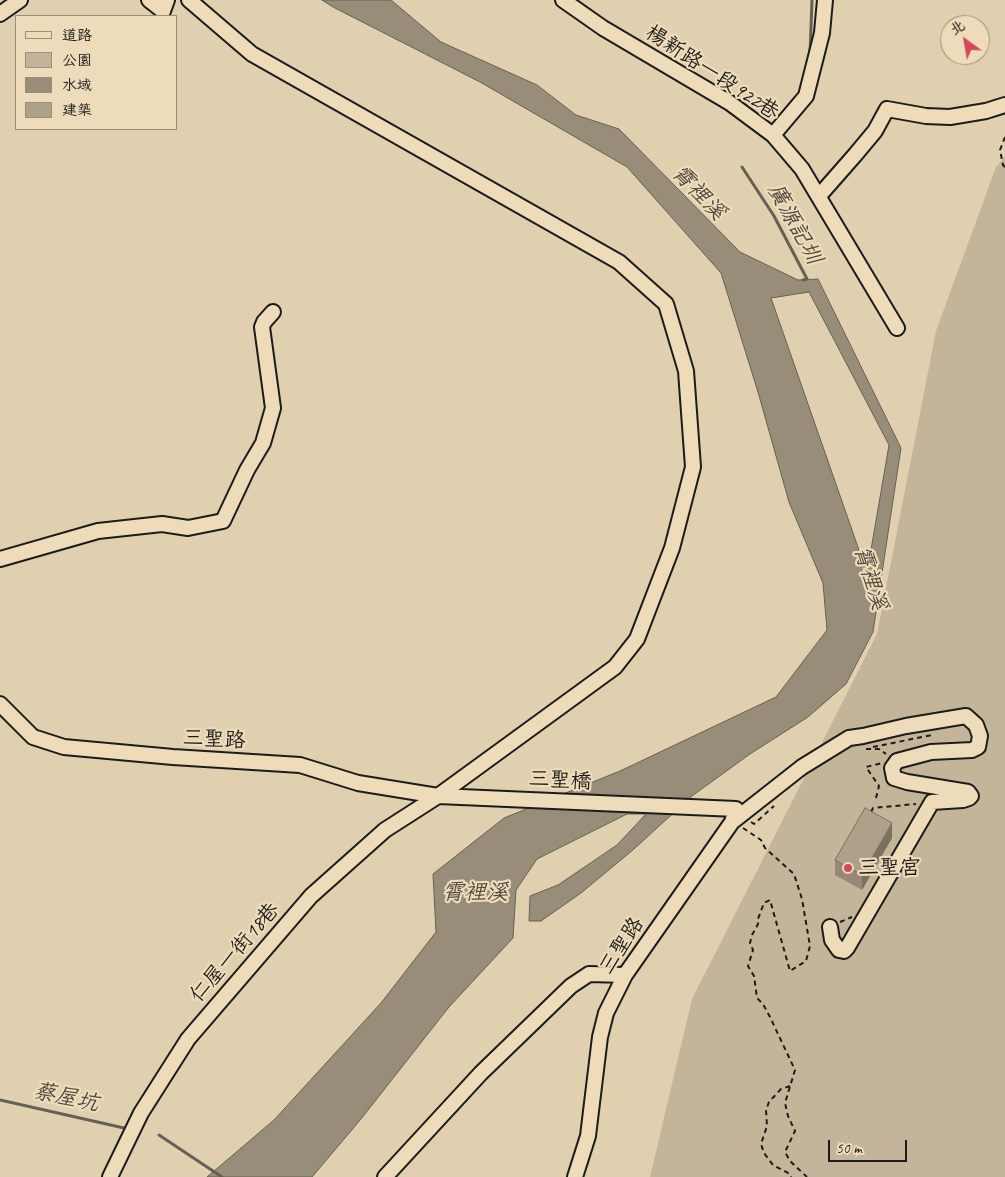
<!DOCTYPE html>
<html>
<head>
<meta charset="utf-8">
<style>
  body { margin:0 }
  #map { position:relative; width:1005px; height:1177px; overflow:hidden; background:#e1d0b0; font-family:Caveat,"LXGW WenKai TC",sans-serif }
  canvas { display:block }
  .legend { position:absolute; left:15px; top:15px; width:162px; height:115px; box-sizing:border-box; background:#eedbb9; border:1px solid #9a8f7a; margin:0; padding:6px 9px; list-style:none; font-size:15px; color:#1c1c1c }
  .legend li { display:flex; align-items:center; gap:10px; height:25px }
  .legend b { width:25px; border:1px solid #9a8f7a }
  .north { position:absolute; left:940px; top:15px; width:50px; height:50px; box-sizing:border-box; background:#eedbb9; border:1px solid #9a8f7a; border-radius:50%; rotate:328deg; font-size:14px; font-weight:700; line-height:20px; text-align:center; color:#1c1c1c }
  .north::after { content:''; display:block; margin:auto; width:18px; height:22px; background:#d1495b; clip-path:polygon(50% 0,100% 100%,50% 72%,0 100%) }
  .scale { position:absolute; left:828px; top:1140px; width:79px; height:22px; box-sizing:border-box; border:2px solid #1c1c1c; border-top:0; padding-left:6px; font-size:15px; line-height:18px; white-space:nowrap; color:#1c1c1c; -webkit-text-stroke:4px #eedbb9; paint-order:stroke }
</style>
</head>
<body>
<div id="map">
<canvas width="1005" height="1177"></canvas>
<ul class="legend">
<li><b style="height:6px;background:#eedbb9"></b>道路</li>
<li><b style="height:14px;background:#c4b59a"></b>公園</li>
<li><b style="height:14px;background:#988d79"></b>水域</li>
<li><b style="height:14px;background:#aea189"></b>建築</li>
</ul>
<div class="north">北</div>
<div class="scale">50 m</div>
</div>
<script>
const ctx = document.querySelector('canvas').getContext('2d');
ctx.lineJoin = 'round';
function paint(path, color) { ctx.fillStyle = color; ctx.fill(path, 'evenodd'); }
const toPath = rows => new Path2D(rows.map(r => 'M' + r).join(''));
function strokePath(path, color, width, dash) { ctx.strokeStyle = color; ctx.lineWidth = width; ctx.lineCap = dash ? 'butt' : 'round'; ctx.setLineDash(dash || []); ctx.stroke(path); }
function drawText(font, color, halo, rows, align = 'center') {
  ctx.font = font + ' Caveat,"LXGW WenKai TC",sans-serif'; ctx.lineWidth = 4.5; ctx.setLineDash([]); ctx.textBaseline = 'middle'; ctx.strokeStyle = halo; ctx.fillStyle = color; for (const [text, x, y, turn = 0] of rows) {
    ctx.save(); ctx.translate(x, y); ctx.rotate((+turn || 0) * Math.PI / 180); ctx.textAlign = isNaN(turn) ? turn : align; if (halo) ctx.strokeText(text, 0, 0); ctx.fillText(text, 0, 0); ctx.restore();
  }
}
const green = toPath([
  [1005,157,1005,1177,650,1177,692,999,877,634,936,331,996,167]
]);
const water = toPath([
  [322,0,391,0,441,42,537,85,576,115,619,129,740,252,798,280,818,279,901,448,873,632,846,684,808,717,750,754,692,796,634,849,581,893,541,921,529,921,530,896,558,885,617,845,646,814,627,814,537,859,516,890,513,938,449,1007,361,1119,312,1177,207,1177,274,1120,381,1003,436,932,433,874,504,818,620,771,776,697,827,630,823,583,789,502,758,392,721,273,627,167,480,82,333,7,322,0],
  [809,292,889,445,867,573,771,298,809,292]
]);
const stream = toPath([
  [810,54,812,0],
  [742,167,774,216,807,279,803,280],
  [0,1100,124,1128],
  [159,1135,222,1177]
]);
const path = toPath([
  [1005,137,1000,150,1003,165,1005,167],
  [873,747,932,735],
  [866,749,879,749,886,754],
  [876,798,879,786,866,767,882,763],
  [871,812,873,808,916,804],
  [751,822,754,824,774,806],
  [743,828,761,840,765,848,794,874,802,899,810,946,806,961,790,971,770,900,764,903,758,919,758,924,752,935,750,943,753,950,748,966,754,976,757,998,763,1004,770,1017,795,1070,785,1103,788,1116,795,1131,785,1152,790,1161,807,1177],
  [840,922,852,917],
  [790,1086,781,1089,769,1102,766,1110,767,1126,761,1144,764,1153,773,1165,790,1174,791,1177]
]);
const minor = toPath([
  [149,0,163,11,167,0],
  [563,0,603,28,730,103,773,135,802,169,897,328],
  [0,14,20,0],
  [773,135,806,96,822,33,825,0],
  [819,196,855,155,875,131,887,109,926,116,950,117,986,111,1005,105],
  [0,559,98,531,162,524,188,528,223,521,247,470,263,443,273,408,262,327,264,322,273,312],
  [0,704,33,737,64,747,173,757,300,765,358,783,438,796,736,809,732,822,625,975,606,1013,600,1037,588,1136,575,1177],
  [732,822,802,767,849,738,863,736,906,726,966,716,976,725,980,736,978,747,972,750,931,752,897,761,892,768,894,778,907,782,968,792,971,796,969,798,963,800,932,802,847,948,844,951,839,950,832,940,830,927],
  [110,1177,141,1113,188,1039,311,896,385,830,438,796,615,667,637,639,672,548,693,467,686,371,666,304,619,262,252,54,189,0],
  [385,1177,481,1073,571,986,589,974,625,975]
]);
const wall = toPath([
  [892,838,862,890,835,875,835,860]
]);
const shadedWall = toPath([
  [892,823,892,838,862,890,862,875]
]);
const building = toPath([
  [865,808,892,823,862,875,835,860,865,808]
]);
const markers = [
  [848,868,5,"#d1495b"]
];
const streetNames = [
  ["楊新路一段922巷",712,73,33],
  ["三聖路",214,740,3],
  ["三聖橋",560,781,3],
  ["三聖路",622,946,-57],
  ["仁屋一街18巷",235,953,-49]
];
const poiNames = [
  ["三聖宮",858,868]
];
const waterNames = [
  ["霄裡溪",698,193,46],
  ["廣源記圳",794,224,61],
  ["霄裡溪",870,578,73],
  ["霄裡溪",475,893],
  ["蔡屋坑",66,1098,12]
];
paint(green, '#c4b59a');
paint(water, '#988d79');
strokePath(water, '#666054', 1);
strokePath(stream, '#666054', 3);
strokePath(minor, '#1c1c1c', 18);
strokePath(path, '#1c1c1c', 2, [5, 4]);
strokePath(minor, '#eedbb9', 14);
paint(wall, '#968a76');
paint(shadedWall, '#7a7160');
paint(building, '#aea189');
strokePath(building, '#7a7160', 1);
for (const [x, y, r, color] of markers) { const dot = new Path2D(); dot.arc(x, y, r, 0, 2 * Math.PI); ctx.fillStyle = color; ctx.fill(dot); strokePath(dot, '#eedbb9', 2); }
drawText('21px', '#1c1c1c', '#eedbb9', streetNames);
drawText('21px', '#1c1c1c', '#eedbb9', poiNames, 'left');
drawText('italic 22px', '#4e4941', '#eedbb9', waterNames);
</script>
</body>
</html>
